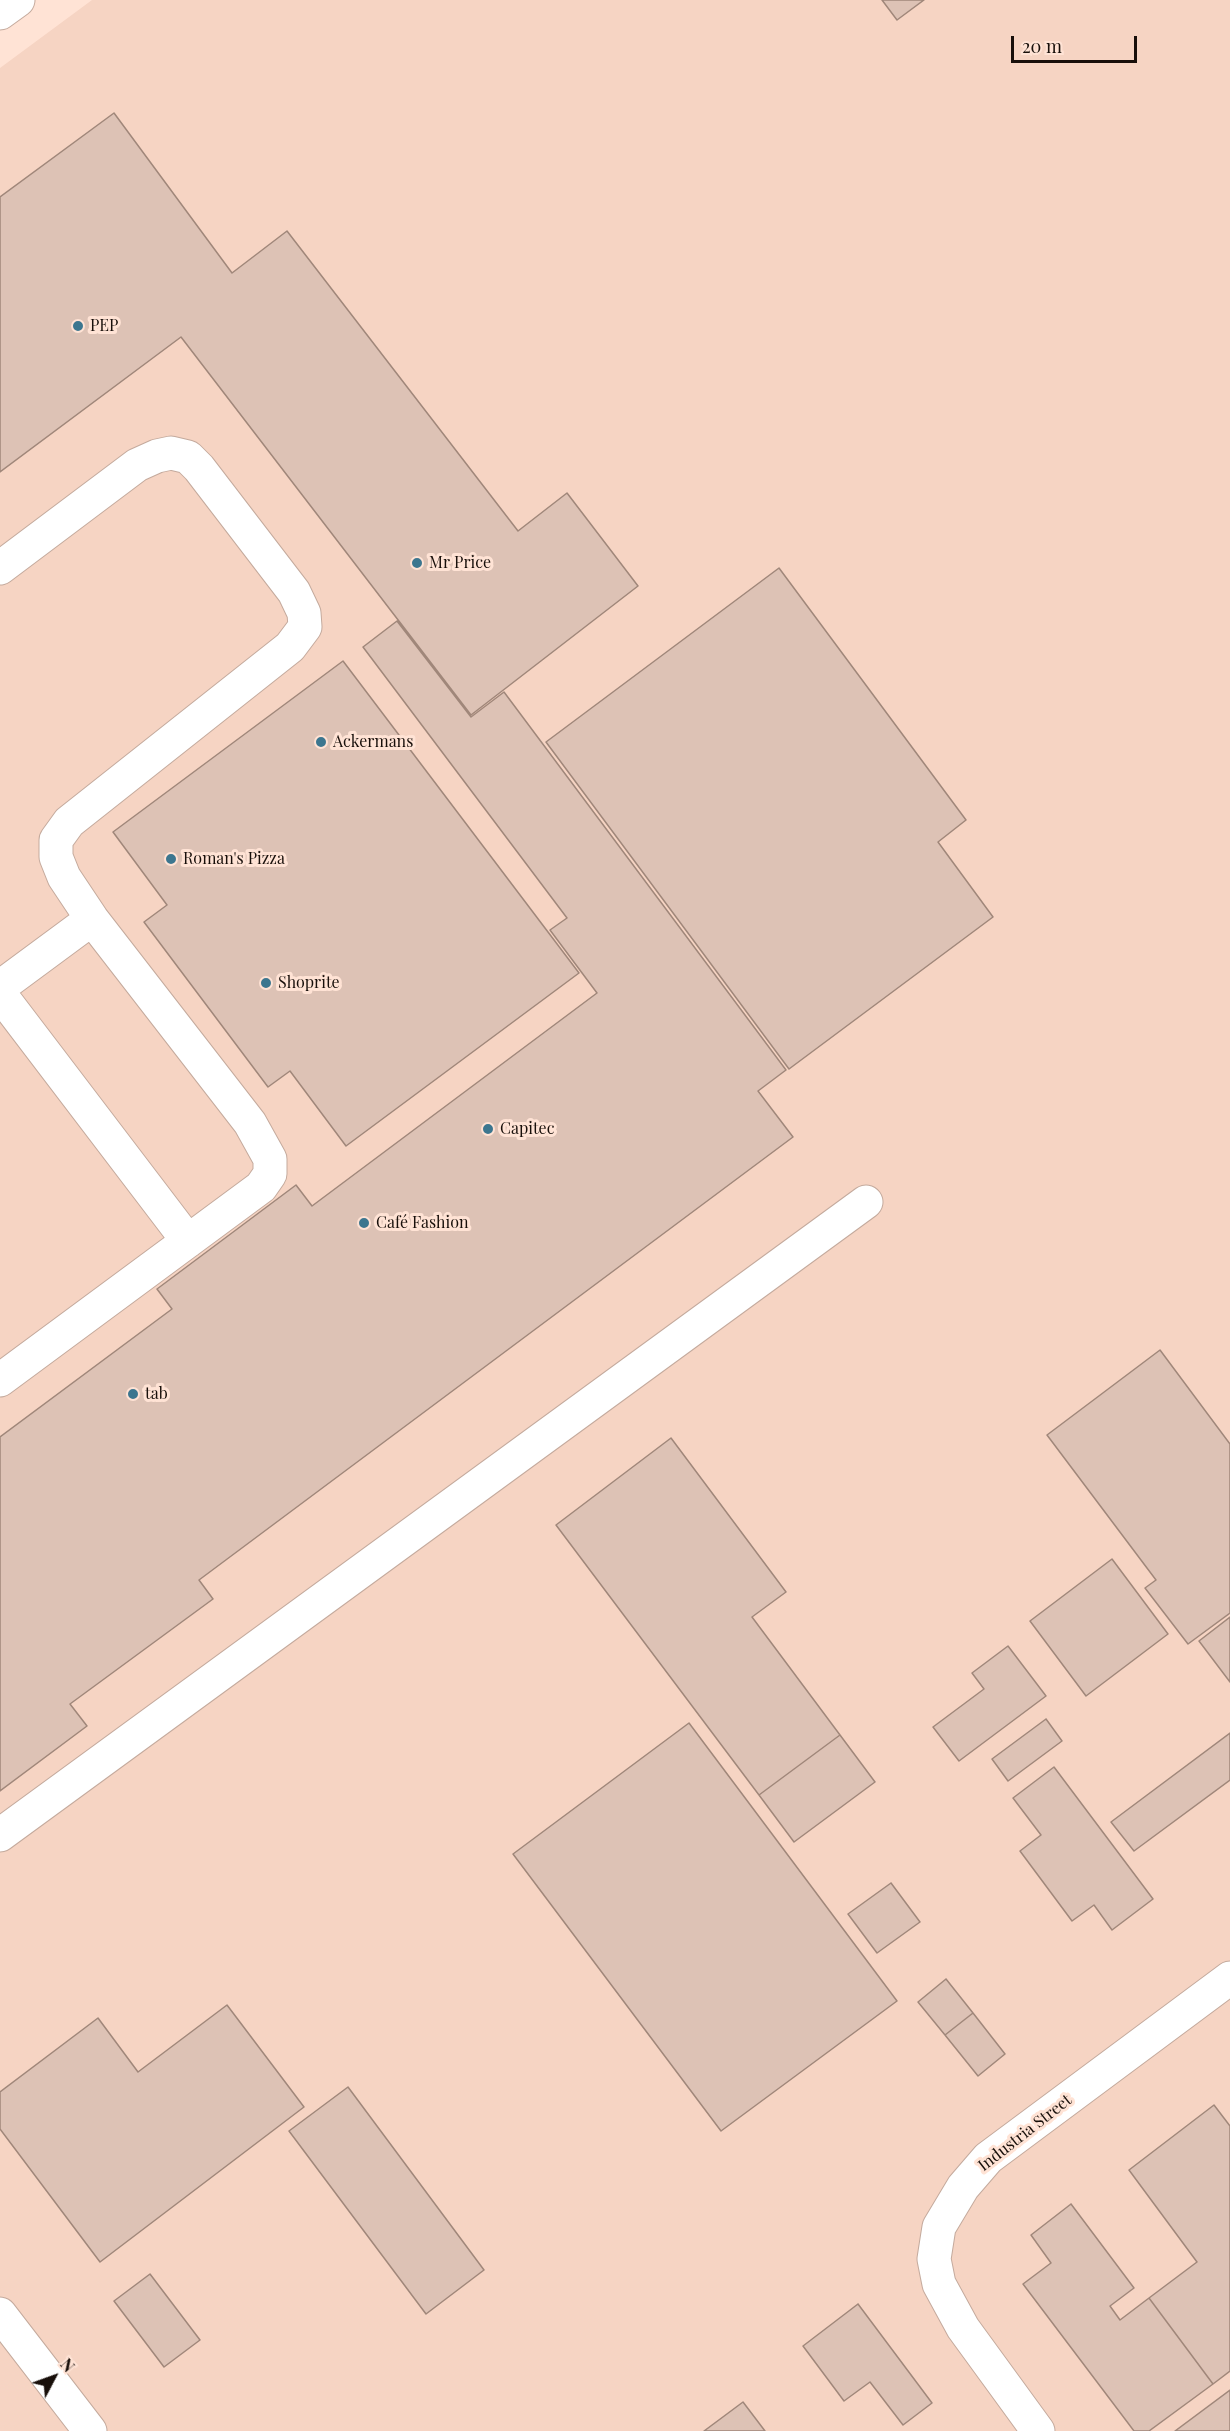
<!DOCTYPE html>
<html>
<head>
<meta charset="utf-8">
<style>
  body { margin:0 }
  #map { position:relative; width:1230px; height:2431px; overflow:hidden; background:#ffe3d5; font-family:"Playfair Display",serif }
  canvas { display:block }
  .north { position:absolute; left:24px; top:2347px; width:60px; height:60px; -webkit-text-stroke:4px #ffe3d5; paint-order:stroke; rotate:49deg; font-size:16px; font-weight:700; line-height:24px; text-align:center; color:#180f0a }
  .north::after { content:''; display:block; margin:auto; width:21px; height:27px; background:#180f0a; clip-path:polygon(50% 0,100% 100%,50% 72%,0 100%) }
  .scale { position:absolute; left:1011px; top:36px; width:126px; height:27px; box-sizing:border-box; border:3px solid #180f0a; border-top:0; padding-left:8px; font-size:18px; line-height:21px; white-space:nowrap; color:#180f0a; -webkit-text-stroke:4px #ffe3d5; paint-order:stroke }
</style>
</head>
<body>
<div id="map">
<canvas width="1230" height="2431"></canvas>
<div class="north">N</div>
<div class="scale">20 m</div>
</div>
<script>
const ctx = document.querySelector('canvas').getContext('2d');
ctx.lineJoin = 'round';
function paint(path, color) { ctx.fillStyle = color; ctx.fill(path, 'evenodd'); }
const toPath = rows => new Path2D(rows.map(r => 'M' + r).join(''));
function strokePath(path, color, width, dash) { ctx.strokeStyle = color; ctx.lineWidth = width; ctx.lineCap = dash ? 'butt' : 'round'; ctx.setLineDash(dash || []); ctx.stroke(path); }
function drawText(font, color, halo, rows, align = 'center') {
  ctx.font = font + ' "Playfair Display",serif'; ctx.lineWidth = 6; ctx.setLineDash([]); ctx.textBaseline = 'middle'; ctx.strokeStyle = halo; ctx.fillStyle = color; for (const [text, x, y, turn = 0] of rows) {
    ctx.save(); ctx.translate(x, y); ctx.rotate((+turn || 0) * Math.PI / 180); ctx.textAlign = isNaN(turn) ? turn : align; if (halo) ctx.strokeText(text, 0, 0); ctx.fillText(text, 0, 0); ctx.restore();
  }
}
const built = toPath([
  [92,0,1230,0,1230,2431,0,2431,0,68]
]);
const building = toPath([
  [882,0,924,0,897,20,882,0],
  [114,113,232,273,287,231,518,531,567,493,638,586,471,715,181,337,0,472,0,197,114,113],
  [779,568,966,820,938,842,993,917,789,1069,546,742,779,568],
  [397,621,471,717,504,692,786,1070,758,1091,793,1137,199,1580,213,1599,70,1704,87,1726,0,1791,0,1437,172,1309,157,1289,296,1185,312,1206,597,993,550,930,567,918,363,647,397,621],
  [343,661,579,973,346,1146,290,1071,268,1087,144,922,167,905,113,832,343,661],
  [1160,1350,1230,1444,1230,1613,1188,1644,1145,1588,1156,1580,1047,1435,1160,1350],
  [671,1438,786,1592,752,1617,840,1735,759,1795,556,1525,671,1438],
  [1112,1559,1168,1634,1086,1696,1030,1621,1112,1559],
  [1230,1617,1230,1682,1199,1641,1230,1617],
  [1008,1646,1046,1696,959,1761,933,1727,984,1689,972,1673,1008,1646],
  [1046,1719,1062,1741,1008,1781,992,1759,1046,1719],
  [689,1723,897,2001,721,2131,513,1854,689,1723],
  [1230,1733,1230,1780,1134,1851,1111,1822,1230,1733],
  [840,1735,875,1782,794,1842,759,1795,840,1735],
  [1054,1767,1153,1899,1112,1930,1094,1905,1072,1921,1020,1851,1041,1835,1013,1798,1054,1767],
  [891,1883,920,1922,877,1953,848,1914,891,1883],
  [946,1979,973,2013,945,2035,918,2002,946,1979],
  [227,2005,304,2107,100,2262,0,2129,0,2092,98,2018,138,2072,227,2005],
  [973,2013,1005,2054,978,2076,945,2035,973,2013],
  [348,2087,484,2270,426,2314,289,2131,348,2087],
  [1214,2105,1230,2126,1230,2371,1213,2384,1149,2298,1197,2262,1129,2170,1214,2105],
  [1071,2204,1134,2288,1110,2306,1120,2320,1149,2298,1213,2384,1149,2431,1134,2431,1023,2284,1051,2263,1031,2235,1071,2204],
  [150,2274,200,2340,164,2367,114,2301,150,2274],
  [858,2304,932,2403,903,2425,870,2382,844,2401,803,2346,858,2304],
  [1230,2390,1230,2431,1175,2431,1230,2390],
  [743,2402,765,2431,704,2431,743,2402]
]);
const minor = toPath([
  [0,13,18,0],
  [0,568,137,465,157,456,171,453,188,457,199,468,294,592,304,613,305,627,290,647,69,822,56,840,56,857,64,877,92,919,250,1123,270,1159,270,1174,261,1187,0,1380],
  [0,987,92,919],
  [0,994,188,1241],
  [0,1835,866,1202],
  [0,2314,90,2431],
  [1038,2431,963,2328,939,2284,934,2259,939,2227,963,2187,988,2158,1230,1978]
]);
const markers = [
  [78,326,6,"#3c768f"],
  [417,563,6,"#3c768f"],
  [321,742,6,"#3c768f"],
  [171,859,6,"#3c768f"],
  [266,983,6,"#3c768f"],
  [488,1129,6,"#3c768f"],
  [364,1223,6,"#3c768f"],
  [133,1394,6,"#3c768f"]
];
const poiNames = [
  ["PEP",90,326],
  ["Mr Price",429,563],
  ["Ackermans",333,742],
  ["Roman's Pizza",183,859],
  ["Shoprite",278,983],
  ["Capitec",500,1129],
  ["Café Fashion",376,1223],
  ["tab",145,1394]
];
const streetNames = [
  ["Industria Street",1025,2133,-38]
];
paint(built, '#f6d4c3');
paint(building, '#ddc2b5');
strokePath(building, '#a0877a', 1.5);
strokePath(minor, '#c4aa9d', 35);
strokePath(minor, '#fff', 33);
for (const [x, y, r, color] of markers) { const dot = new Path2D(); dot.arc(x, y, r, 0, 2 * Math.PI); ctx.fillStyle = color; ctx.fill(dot); strokePath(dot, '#ffe3d5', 2); }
drawText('16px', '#180f0a', '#ffe3d5', poiNames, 'left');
drawText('16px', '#180f0a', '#ffe3d5', streetNames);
</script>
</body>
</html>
